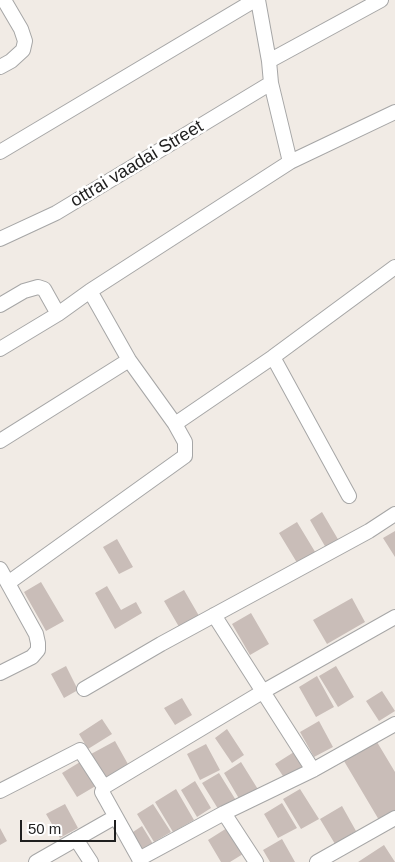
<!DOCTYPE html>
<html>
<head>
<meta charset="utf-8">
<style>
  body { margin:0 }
  #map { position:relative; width:395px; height:862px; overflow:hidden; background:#f1ebe5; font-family:Arial,sans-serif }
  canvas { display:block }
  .scale { position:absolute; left:20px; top:820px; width:96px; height:22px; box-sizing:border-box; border:2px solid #1f1f1f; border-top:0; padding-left:6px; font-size:15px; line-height:18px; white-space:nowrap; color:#1f1f1f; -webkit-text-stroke:4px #fff; paint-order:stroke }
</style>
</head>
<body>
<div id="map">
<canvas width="395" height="862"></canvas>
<div class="scale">50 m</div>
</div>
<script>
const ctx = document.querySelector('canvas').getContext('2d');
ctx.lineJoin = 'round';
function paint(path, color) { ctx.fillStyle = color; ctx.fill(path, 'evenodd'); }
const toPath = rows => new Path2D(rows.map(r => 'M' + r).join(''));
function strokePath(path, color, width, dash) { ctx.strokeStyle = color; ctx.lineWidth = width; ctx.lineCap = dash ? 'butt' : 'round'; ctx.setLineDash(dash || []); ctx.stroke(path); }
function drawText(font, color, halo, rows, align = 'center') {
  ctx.font = font + ' Arial,sans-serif'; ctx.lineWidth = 5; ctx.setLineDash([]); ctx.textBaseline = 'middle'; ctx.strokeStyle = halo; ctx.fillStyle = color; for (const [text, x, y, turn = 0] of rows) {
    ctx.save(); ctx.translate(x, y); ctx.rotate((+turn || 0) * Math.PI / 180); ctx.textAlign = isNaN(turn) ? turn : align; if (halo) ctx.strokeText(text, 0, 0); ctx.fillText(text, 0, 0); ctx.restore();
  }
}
const building = toPath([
  [322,512,339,541,326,548,310,520],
  [297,522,317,555,299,566,279,533],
  [395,531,395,557,383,538],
  [117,539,133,567,119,574,103,547],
  [41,582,64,621,46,631,24,592],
  [107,586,121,610,136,602,142,613,115,629,95,593],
  [184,590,202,621,182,632,164,601],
  [352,598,365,622,327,644,313,620],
  [251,613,269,644,250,655,232,624],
  [66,666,78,690,64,698,51,674],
  [336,666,354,697,338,707,319,676],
  [317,676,334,707,316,717,299,687],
  [382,691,395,711,379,721,366,701],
  [182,698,192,715,175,725,164,708],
  [102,719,112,734,88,749,79,734],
  [319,721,333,747,314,757,300,732],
  [227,729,244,755,232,763,215,738],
  [115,741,129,766,106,780,91,754],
  [377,742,395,772,395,811,379,820,344,761],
  [206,744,220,770,200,780,187,754],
  [294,752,303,767,285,779,275,764],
  [85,759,99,784,77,797,62,773],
  [241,762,259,791,241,802,224,773],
  [219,773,237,802,220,812,202,783],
  [195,781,211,808,197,817,181,790],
  [176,789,194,820,173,832,155,802],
  [300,789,319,819,301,829,283,799],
  [282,803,297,828,278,838,264,814],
  [65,804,78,828,60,838,46,814],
  [153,804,171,832,154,842,137,814],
  [342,806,356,831,335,844,320,819],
  [142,826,153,844,140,851,130,834],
  [0,828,7,841,0,845],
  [227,828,243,854,230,862,221,862,208,840],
  [282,839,295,862,270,862,263,850],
  [384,845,395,862,358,862]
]);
const minor = toPath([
  [258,0,269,61,271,83,290,162],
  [269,61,381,0],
  [0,67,11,61,23,50,25,41,21,29,4,0],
  [0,152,255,0],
  [0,239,56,213,271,83],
  [0,305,24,291,38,287,44,289,58,314],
  [0,349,58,314,90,291,290,162,395,112],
  [273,357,349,496],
  [175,424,273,357,395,267],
  [0,441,129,360],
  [0,569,36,634,38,643,38,650,32,657,0,673],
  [8,583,185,456,185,442,175,424,129,360,90,291],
  [214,615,313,770],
  [84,689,161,644,369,531,395,514],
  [104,787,264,691,395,617],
  [0,791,80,750,104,787,102,792,141,862],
  [224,813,256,862],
  [76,839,91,862],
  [139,859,224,813,313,770,395,724],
  [36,862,115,817],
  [317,862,395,818]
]);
const streetNames = [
  ["ottrai vaadai Street",137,164,-31]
];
paint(building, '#c9bdb8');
strokePath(minor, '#a6a6a6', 16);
strokePath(minor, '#fff', 14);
drawText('18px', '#1f1f1f', '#fff', streetNames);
</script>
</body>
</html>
